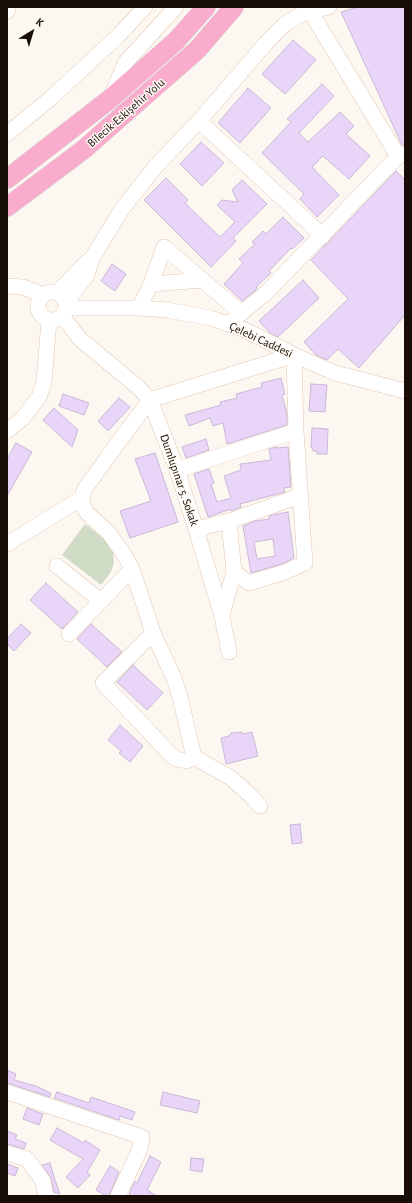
<!DOCTYPE html>
<html>
<head>
<meta charset="utf-8">
<style>
  body { margin:0 }
  #map { position:relative; width:412px; height:1203px; overflow:hidden; background:#fdf7f2; font-family:"Alegreya Sans",sans-serif }
  canvas { display:block }
  .frame { position:absolute; inset:0; border:8px solid #180e07; pointer-events:none }
  .north { position:absolute; left:12px; top:12px; width:40px; height:40px; -webkit-text-stroke:3px #fdf7f2; paint-order:stroke; rotate:38deg; font-size:11px; font-weight:700; line-height:16px; text-align:center; color:#180e07 }
  .north::after { content:''; display:block; margin:auto; width:14px; height:18px; background:#180e07; clip-path:polygon(50% 0,100% 100%,50% 72%,0 100%) }
</style>
</head>
<body>
<div id="map">
<canvas width="412" height="1203"></canvas>
<div class="frame"></div>
<div class="north">K</div>
</div>
<script>
const ctx = document.querySelector('canvas').getContext('2d');
ctx.lineJoin = 'round';
function paint(path, color) { ctx.fillStyle = color; ctx.fill(path, 'evenodd'); }
const toPath = rows => new Path2D(rows.map(r => 'M' + r).join(''));
function strokePath(path, color, width, dash) { ctx.strokeStyle = color; ctx.lineWidth = width; ctx.lineCap = dash ? 'butt' : 'round'; ctx.setLineDash(dash || []); ctx.stroke(path); }
function drawText(font, color, halo, rows, align = 'center') {
  ctx.font = font + ' "Alegreya Sans",sans-serif'; ctx.lineWidth = 3; ctx.setLineDash([]); ctx.textBaseline = 'middle'; ctx.strokeStyle = halo; ctx.fillStyle = color; for (const [text, x, y, turn = 0] of rows) {
    ctx.save(); ctx.translate(x, y); ctx.rotate((+turn || 0) * Math.PI / 180); ctx.textAlign = isNaN(turn) ? turn : align; if (halo) ctx.strokeText(text, 0, 0); ctx.fillText(text, 0, 0); ctx.restore();
  }
}
const green = toPath([
  [85,524,109,543,113,552,114,563,111,572,101,585,62,555]
]);
const building = toPath([
  [358,7,405,7,405,145,402,145,401,143,341,12,358,7],
  [293,40,316,60,285,94,262,74,293,40],
  [322,84,334,96,299,133,308,142,340,112,354,126,346,134,370,156,349,179,323,156,312,167,339,195,317,217,300,199,304,194,262,153,291,122,287,119,322,84],
  [248,88,271,108,240,143,218,123,248,88],
  [201,142,224,163,202,186,180,164,201,142],
  [396,171,405,180,405,315,359,368,338,349,327,360,316,355,304,342,348,299,311,260,325,245,329,242,332,238,396,171],
  [166,178,188,200,185,203,220,237,235,222,217,205,222,200,238,202,232,190,242,180,267,204,233,238,236,241,211,267,144,200,166,178],
  [283,217,304,238,292,249,291,248,269,271,271,273,256,287,257,288,256,290,242,301,224,284,243,263,239,259,255,244,252,242,263,231,266,234,283,217],
  [112,264,126,274,115,291,101,281,112,264],
  [303,280,319,298,278,337,270,333,259,321,303,280],
  [281,378,285,394,282,395,287,414,287,425,227,444,223,423,213,426,210,418,189,426,185,415,221,405,220,402,237,398,236,394,262,387,261,383,281,378],
  [311,384,327,385,325,412,309,411,311,384],
  [63,394,89,403,84,415,59,406,63,394],
  [119,398,130,407,108,431,98,421,119,398],
  [54,408,78,430,72,447,43,420,54,408],
  [312,428,328,429,327,454,317,454,317,451,313,451,313,448,311,448,312,428],
  [206,439,209,450,186,458,182,447,206,439],
  [16,443,32,452,7,496,7,459,16,443],
  [276,447,276,448,288,447,291,487,284,488,285,492,240,504,241,507,231,511,231,509,208,517,194,474,209,469,214,483,211,484,217,502,231,498,224,476,241,470,240,464,271,460,269,449,276,447],
  [155,453,178,522,130,538,120,511,151,501,135,459,155,453],
  [288,512,294,558,282,564,251,573,243,526,255,521,269,519,269,516,277,514,288,512],
  [273,539,275,556,257,559,254,542,273,539],
  [46,583,78,612,62,629,30,600,46,583],
  [21,624,31,633,14,651,7,644,7,639,21,624],
  [91,624,122,652,107,667,77,639,91,624],
  [133,665,163,693,147,710,117,682,133,665],
  [120,725,143,746,130,762,119,753,121,751,108,740,120,725],
  [241,732,242,734,252,732,258,756,226,764,221,738,229,736,231,733,241,732],
  [300,824,302,843,292,844,290,825,300,824],
  [7,1070,16,1074,14,1080,36,1086,51,1093,50,1097,7,1083,7,1070],
  [57,1092,89,1103,91,1097,135,1112,132,1120,120,1116,119,1120,54,1098,57,1092],
  [163,1092,200,1101,197,1113,160,1105,163,1092],
  [27,1108,43,1114,39,1125,23,1119,27,1108],
  [57,1128,84,1143,85,1140,100,1150,87,1172,90,1175,78,1188,66,1177,83,1159,50,1140,57,1128],
  [7,1131,17,1135,15,1139,26,1143,24,1149,7,1144,7,1131],
  [150,1156,161,1162,147,1190,157,1196,132,1196,129,1194,135,1181,137,1183,150,1156],
  [191,1158,204,1159,202,1172,190,1170,191,1158],
  [50,1163,55,1180,60,1194,54,1192,50,1176,42,1165,50,1163],
  [7,1164,18,1168,15,1176,7,1173,7,1164],
  [110,1166,119,1172,109,1196,106,1196,96,1190,110,1166]
]);
const minor = toPath([
  [7,7,8,10,7,11],
  [310,7,310,11,398,156],
  [111,97,125,63,176,7],
  [199,121,323,236],
  [7,134,51,98,118,36,145,7],
  [151,284,203,280],
  [7,286,23,287,43,295],
  '38 306a14 14 0 1 1 28 0a14 14 0 1 1-28 0Z',
  [57,293,87,262],
  [66,303,87,275,92,258,122,209,156,166,199,121,267,42,285,24,298,16,310,11,329,7],
  [66,308,139,308,167,310,211,318,245,330,294,355,335,373,405,391],
  [139,308,151,284,164,247,241,313],
  [62,316,80,339,139,388,150,400,177,470,196,529,222,616,229,652],
  [228,324,266,293,398,156,405,154],
  [7,431,23,418,39,397,44,382,49,320],
  [177,470,296,431],
  [196,529,229,521,300,496],
  [7,544,82,498],
  [57,566,101,601],
  [234,572,249,583,285,572,305,563,296,431,294,355,150,400,112,451,84,490,82,498,83,505,87,513,109,533,125,556,132,569,153,633,174,678,180,697,194,757,231,778,251,796,260,806],
  [222,615,234,572,229,521],
  [153,633,103,683,172,756,177,759,187,761,194,757],
  [69,634,132,569],
  [7,1092,142,1137,140,1149,118,1196],
  [7,1153,27,1159,43,1181,46,1196]
]);
const major = toPath([
  [7,179,110,99,176,41,206,7],
  [7,207,83,150,197,50,234,7]
]);
const streetNames = [
  ["Bilecik-Eskişehir Yolu",126,113,-41],
  ["Çelebi Caddesi",261,340,25],
  ["Dumlupınar 5. Sokak",179,480,71]
];
paint(green, '#cfdbc5');
paint(building, '#e8d5f7');
strokePath(building, '#c9b8d6', 1);
strokePath(minor, '#e4c6b1', 16);
strokePath(major, '#d5d4d2', 20);
strokePath(minor, '#fff', 15);
strokePath(major, '#f9accb', 19);
drawText('12px', '#180e07', '#fdf7f2', streetNames);
</script>
</body>
</html>
